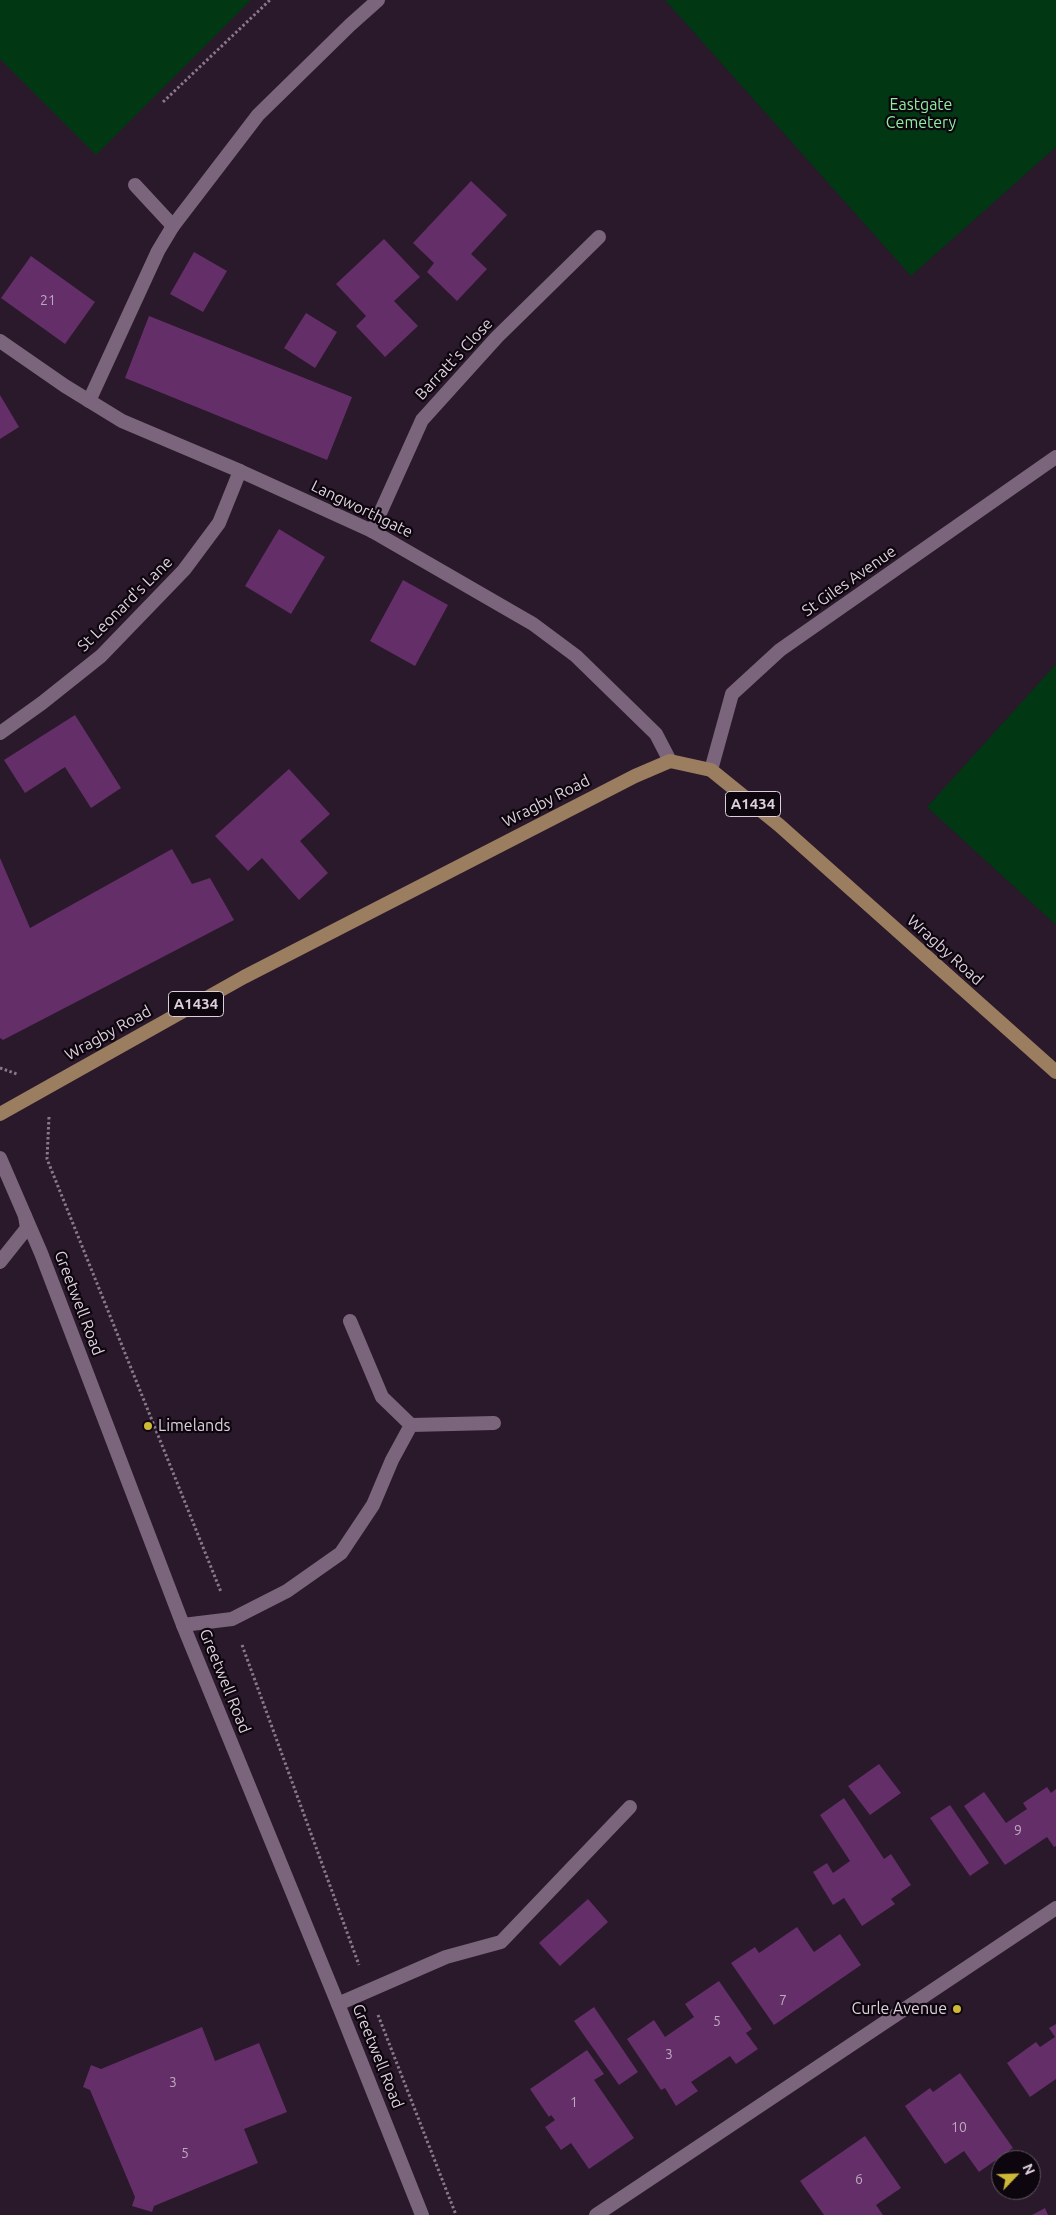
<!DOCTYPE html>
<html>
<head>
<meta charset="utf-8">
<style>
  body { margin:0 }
  #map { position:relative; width:1056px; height:2215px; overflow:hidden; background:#2a182b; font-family:Ubuntu,sans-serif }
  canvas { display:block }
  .north { position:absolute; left:991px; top:2150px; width:50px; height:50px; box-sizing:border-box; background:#0e060e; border:1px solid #605760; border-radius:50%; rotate:66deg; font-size:14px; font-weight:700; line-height:20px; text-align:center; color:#dcd0dc }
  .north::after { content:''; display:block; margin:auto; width:18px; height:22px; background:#ceb837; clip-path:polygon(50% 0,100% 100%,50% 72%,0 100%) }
</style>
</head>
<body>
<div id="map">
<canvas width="1056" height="2215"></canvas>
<div class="north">N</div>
</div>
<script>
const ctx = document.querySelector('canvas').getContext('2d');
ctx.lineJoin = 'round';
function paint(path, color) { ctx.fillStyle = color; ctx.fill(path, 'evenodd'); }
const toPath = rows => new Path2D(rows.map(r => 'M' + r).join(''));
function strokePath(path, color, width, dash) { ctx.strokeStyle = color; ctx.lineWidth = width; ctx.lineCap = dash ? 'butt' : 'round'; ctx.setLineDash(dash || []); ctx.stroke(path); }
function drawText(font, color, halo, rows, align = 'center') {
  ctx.font = font + ' Ubuntu,sans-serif'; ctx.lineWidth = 4.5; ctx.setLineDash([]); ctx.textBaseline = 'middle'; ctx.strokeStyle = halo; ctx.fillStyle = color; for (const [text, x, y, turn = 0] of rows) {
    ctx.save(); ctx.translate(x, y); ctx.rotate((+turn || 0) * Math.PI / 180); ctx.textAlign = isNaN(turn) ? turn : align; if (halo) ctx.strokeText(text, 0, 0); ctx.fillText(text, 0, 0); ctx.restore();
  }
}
const green = toPath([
  [0,0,251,0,96,155,0,59],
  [665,0,1056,0,1056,147,911,276],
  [1056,664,1056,925,927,807]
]);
const building = toPath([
  [471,181,507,215,471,254,487,269,457,301,427,272,434,263,413,243],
  [384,239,420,277,394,301,418,326,385,357,356,326,366,316,336,284],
  [194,252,227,271,203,312,170,294],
  [31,256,95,302,65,344,1,298],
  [306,313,337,332,315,368,284,348],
  [149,316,352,397,327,460,125,378],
  [0,395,19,427,0,439],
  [279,529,325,557,291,614,245,586],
  [403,580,448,605,415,666,370,641],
  [75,715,121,788,91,808,65,767,25,793,4,760],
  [289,769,330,814,300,841,328,873,299,900,262,858,248,871,215,836],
  [172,849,192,884,210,878,234,920,3,1040,0,1038,0,858,30,928],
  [879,1764,901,1793,870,1815,848,1786],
  [1047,1787,1051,1793,1056,1789,1056,1846,1054,1847,1047,1837,1005,1865,964,1806,984,1792,1006,1823,1027,1809,1023,1803],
  [844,1798,884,1859,891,1854,911,1885,891,1899,895,1904,862,1926,844,1898,833,1905,813,1872,827,1863,833,1873,850,1861,820,1815],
  [950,1805,989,1863,970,1876,930,1818],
  [588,1899,608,1922,560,1966,539,1943],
  [797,1927,814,1952,840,1934,861,1965,774,2025,731,1963,755,1947,759,1953],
  [719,1981,752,2029,746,2033,758,2049,736,2064,730,2056,691,2082,698,2091,676,2106,665,2088,661,2090,627,2039,654,2020,665,2037,694,2017,685,2004],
  [594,2007,638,2072,619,2085,574,2021],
  [1056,2024,1056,2079,1030,2097,1007,2063,1036,2042,1040,2047,1055,2037,1049,2028],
  [202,2027,215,2061,259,2043,287,2112,244,2129,258,2163,154,2206,152,2212,132,2206,135,2197,90,2090,83,2087,91,2065,101,2069],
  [587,2050,604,2074,594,2080,634,2138,589,2169,571,2143,561,2150,545,2127,555,2120,551,2115,549,2117,530,2089],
  [960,2073,1013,2148,979,2172,964,2151,945,2164,905,2106,930,2088,933,2092],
  [865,2136,901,2188,876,2205,883,2215,824,2215,800,2181],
  [1045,2208,1048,2215,1032,2215]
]);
const path = toPath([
  [163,102,270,0],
  [0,1068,17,1074],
  [49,1117,47,1159,221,1592],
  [242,1645,359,1965],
  [378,2015,456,2215]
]);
const service = toPath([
  [135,185,173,226],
  [338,2004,446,1957,501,1942,630,1807]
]);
const minor = toPath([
  [89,401,158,251,173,226,258,115,350,25,378,0],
  [372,531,422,420,497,337,599,237],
  [0,733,42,703,101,656,184,570,219,523,240,471],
  [711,770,732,694,780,650,1056,457],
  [0,1262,27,1228,25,1216],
  [350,1321,382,1397,411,1425,494,1423],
  [183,1625,232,1619,287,1591,341,1553,373,1505,392,1460,411,1425],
  [596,2215,1056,1908]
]);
const tertiary = toPath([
  [0,341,65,386,122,421,240,471,372,531,533,624,576,656,656,734,670,761],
  [0,1158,41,1253,183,1625,338,2004,422,2215]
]);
const primary = toPath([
  [0,1114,244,977,635,776,670,761,711,770,779,825,1056,1072]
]);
const markers = [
  [148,1426,5,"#ceb837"],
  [957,2009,5,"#ceb837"]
];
const numberNames = [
  ["21",48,300],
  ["9",1018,1830],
  ["7",783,2000],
  ["5",717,2021],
  ["3",669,2054],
  ["3",173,2082],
  ["1",574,2102],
  ["10",959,2127],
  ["5",185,2153],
  ["6",859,2179]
];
const shields = [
  [753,804,55],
  [196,1004,55]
];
const shieldNames = [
  ["A1434",753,804],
  ["A1434",196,1004]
];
const parkNames = [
  ["Eastgate",921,105],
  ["Cemetery",921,123]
];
const streetNames = [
  ["Barratt's Close",454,359,-47],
  ["Langworthgate",362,509,26],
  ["St Giles Avenue",849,581,-35],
  ["St Leonard's Lane",125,604,-45],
  ["Wragby Road",546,801,-27],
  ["Wragby Road",945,950,42],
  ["Wragby Road",108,1033,-29],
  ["Greetwell Road",79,1303,69],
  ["Greetwell Road",225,1681,68],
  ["Greetwell Road",378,2056,68]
];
const poiNames = [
  ["Limelands",158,1426],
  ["Curle Avenue",947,2009,"right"]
];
paint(green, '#013713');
paint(building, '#642e68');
strokePath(path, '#887988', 3, [2.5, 2.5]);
strokePath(service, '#7b657c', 14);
strokePath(minor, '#7b657c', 14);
strokePath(tertiary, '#7b657c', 14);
strokePath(primary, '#9b7d5f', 14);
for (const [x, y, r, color] of markers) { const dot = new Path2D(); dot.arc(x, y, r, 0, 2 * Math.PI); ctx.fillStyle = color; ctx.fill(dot); strokePath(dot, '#0e060e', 2); }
drawText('14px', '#bea8bf', null, numberNames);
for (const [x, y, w] of shields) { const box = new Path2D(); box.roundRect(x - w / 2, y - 12.5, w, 25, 4); ctx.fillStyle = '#0e060e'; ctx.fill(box); strokePath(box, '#dcd0dc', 1); }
drawText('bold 15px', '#dcd0dc', null, shieldNames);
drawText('16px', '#8dee9f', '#0e060e', parkNames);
drawText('16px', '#dcd0dc', '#0e060e', streetNames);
drawText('16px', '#dcd0dc', '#0e060e', poiNames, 'left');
</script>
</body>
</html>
